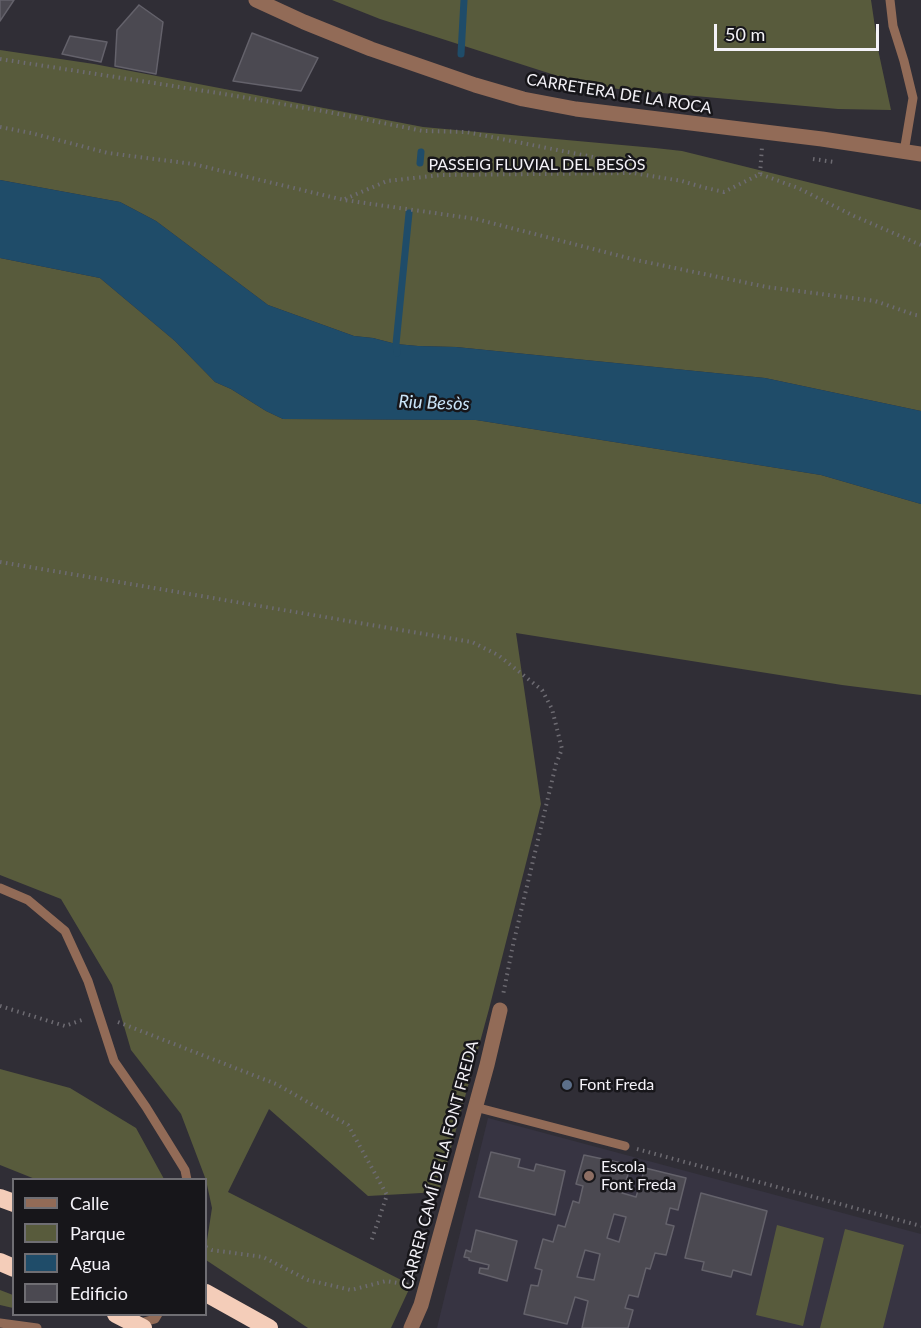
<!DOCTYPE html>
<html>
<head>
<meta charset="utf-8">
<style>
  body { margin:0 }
  #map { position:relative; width:921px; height:1328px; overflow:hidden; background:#302e36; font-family:Lato,sans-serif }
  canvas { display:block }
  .legend { position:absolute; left:12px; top:1178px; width:195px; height:138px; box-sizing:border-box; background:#17161a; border:2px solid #6f6e73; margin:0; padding:8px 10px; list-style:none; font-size:18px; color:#f4f2f8 }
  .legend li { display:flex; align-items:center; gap:12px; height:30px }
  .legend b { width:30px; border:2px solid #6f6e73 }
  .scale { position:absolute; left:714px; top:24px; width:165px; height:27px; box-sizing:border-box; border:3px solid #f4f2f8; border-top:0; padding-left:8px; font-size:18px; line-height:21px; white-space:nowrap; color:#f4f2f8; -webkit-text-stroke:4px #17161a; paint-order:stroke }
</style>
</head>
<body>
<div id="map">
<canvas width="921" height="1328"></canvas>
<ul class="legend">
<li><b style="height:8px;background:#926b57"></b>Calle</li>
<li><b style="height:16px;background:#585b3c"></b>Parque</li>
<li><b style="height:16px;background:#1f4c69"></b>Agua</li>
<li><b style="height:16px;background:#4b4951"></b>Edificio</li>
</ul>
<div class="scale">50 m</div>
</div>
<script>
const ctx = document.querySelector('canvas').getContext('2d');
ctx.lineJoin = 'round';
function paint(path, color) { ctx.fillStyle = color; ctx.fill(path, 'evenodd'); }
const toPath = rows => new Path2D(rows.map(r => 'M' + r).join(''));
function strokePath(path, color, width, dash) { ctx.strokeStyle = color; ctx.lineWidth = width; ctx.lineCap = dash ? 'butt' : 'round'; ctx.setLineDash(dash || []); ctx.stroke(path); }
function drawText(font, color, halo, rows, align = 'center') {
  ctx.font = font + ' Lato,sans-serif'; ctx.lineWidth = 5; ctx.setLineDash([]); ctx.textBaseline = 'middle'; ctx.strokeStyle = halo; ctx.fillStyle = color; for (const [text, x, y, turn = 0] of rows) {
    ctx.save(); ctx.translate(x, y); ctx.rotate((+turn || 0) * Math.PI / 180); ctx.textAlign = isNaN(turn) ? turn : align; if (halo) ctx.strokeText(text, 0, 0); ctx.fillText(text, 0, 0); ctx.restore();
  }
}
const built = toPath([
  [488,1118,921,1234,921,1328,437,1328]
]);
const green = toPath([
  [332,0,871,0,879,54,891,110,838,109,618,89,564,78,380,19],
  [0,50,94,64,423,127,655,148,682,151,921,210,921,411,765,378,456,347,418,346,396,344,373,338,354,336,268,305,156,221,120,202,0,180],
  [0,258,100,278,175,341,215,382,231,389,266,411,283,419,476,420,821,475,921,504,921,695,842,685,516,633,541,804,489,1009,439,1192,368,1196,269,1109,228,1192,411,1285,391,1328,308,1328,206,1260,206,1247,212,1208,206,1180,181,1114,131,1050,112,985,61,899,0,875],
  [0,1069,70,1088,136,1128,164,1179,35,1179,0,1165],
  [777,1225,824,1238,803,1326,756,1315],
  [845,1229,904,1245,883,1328,820,1328],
  [0,1290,13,1295,13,1308,0,1305]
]);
const water = toPath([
  [0,180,120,202,156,221,268,305,354,336,373,338,396,344,418,346,456,347,765,378,921,411,921,504,821,475,476,420,283,419,266,411,231,389,215,382,175,341,100,278,0,258]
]);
const stream = toPath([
  [461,54,464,0],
  [420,163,421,152],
  [397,353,396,344,409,213]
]);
const building = toPath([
  [0,0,14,0,0,21,0,0],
  [139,5,163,22,156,74,115,66,117,30,139,5],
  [252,33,318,58,301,91,233,81,252,33],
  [70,36,107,42,101,62,62,54,70,36],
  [491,1152,520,1159,518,1167,534,1171,536,1164,565,1171,555,1215,479,1197,491,1152],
  [584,1155,631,1165,622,1193,636,1197,645,1168,686,1178,678,1210,670,1208,666,1224,674,1226,666,1255,655,1253,650,1269,646,1268,638,1297,629,1295,625,1308,633,1310,628,1328,582,1328,588,1301,575,1297,567,1324,524,1314,531,1285,538,1286,542,1270,535,1268,543,1239,553,1242,558,1225,565,1227,573,1201,579,1203,583,1186,576,1184,584,1155],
  [614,1214,626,1217,619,1242,607,1238,614,1214],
  [585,1250,600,1254,594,1280,577,1277,585,1250],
  [701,1193,767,1211,751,1275,733,1270,731,1277,702,1270,704,1262,685,1258,701,1193],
  [476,1230,517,1241,507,1281,479,1273,480,1268,488,1269,489,1265,469,1260,469,1258,464,1257,466,1250,471,1252,476,1230]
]);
const path = toPath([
  [0,59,218,93,323,111,423,131,466,132,598,158,621,166,633,173],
  [0,127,31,133,108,153,193,164,344,200,476,219,636,260,767,287,875,301,915,315,921,316],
  [813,159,834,162],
  [760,174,762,147],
  [345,199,387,181,441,175,633,173,682,181,702,187,724,192,760,174,798,188,854,216,921,245],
  [0,562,472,642,498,655,542,690,552,709,562,749,556,764,513,945,503,995],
  [0,1006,65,1026,85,1019],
  [118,1022,276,1084,348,1125,387,1195,371,1242],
  [637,1149,921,1226],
  [206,1247,212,1250,263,1257,308,1280,351,1290,386,1281,410,1285]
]);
const service = toPath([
  [890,0,893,26,904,61,913,98,904,152],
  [0,888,28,900,65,931,88,981,114,1061,146,1107,185,1170,187,1180],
  [475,1107,625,1146],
  [0,1323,37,1328],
  [136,1324,155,1319,158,1314]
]);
const minor = toPath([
  [411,1328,421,1305,487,1065,500,1010]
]);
const tertiary = toPath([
  [256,0,304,22,371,49,475,85,523,99,576,109,822,139,921,154]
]);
const motorway = toPath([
  [0,1198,14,1203],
  [0,1262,14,1268],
  [206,1293,269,1328],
  [116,1314,143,1328]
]);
const markers = [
  [567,1085,6,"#5c6f8a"],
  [589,1176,6,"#8d6e63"]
];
const streetNames = [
  ["CARRETERA DE LA ROCA",619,94,9],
  ["PASSEIG FLUVIAL DEL BESÒS",537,165],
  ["CARRER CAMÍ DE LA FONT FREDA",440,1165,-75]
];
const poiNames = [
  ["Font Freda",579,1085],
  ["Escola",601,1167],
  ["Font Freda",601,1185]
];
const waterNames = [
  ["Riu Besòs",434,403,2]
];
paint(built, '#373442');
paint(green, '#585b3c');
paint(water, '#1f4c69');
strokePath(stream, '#1f4c69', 7);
paint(building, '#4b4951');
strokePath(building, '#64626b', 1.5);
strokePath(path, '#6d6b72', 4, [1.5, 4.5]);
strokePath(service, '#926b57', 9);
strokePath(minor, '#926b57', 15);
strokePath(tertiary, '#926b57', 15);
strokePath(motorway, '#f4cdb9', 18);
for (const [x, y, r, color] of markers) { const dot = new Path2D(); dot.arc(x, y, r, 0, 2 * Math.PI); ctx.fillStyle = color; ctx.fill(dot); strokePath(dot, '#17161a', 2); }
drawText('16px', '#f4f2f8', '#17161a', streetNames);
drawText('16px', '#f4f2f8', '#17161a', poiNames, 'left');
drawText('italic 18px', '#c9e4f8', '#17161a', waterNames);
</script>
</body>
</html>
